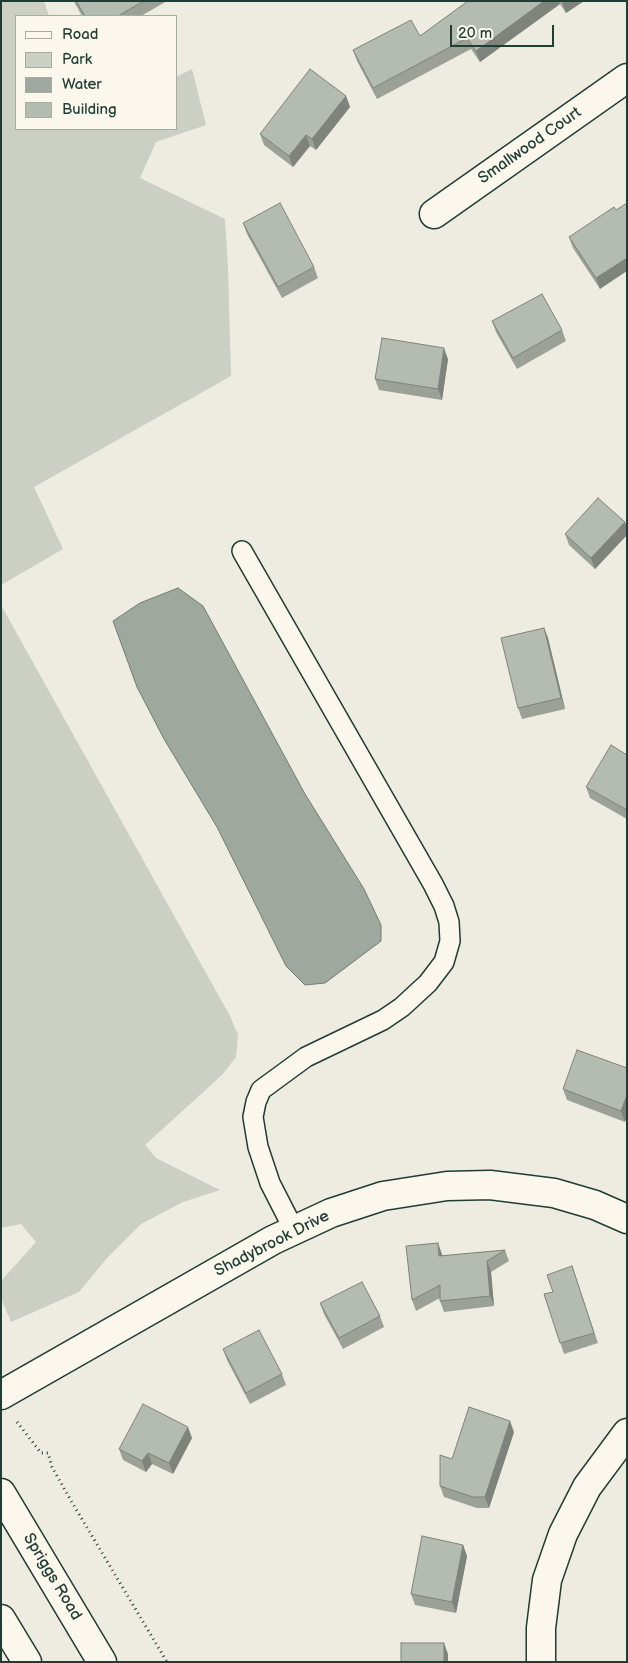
<!DOCTYPE html>
<html>
<head>
<meta charset="utf-8">
<style>
  body { margin:0 }
  #map { position:relative; width:628px; height:1663px; overflow:hidden; background:#eeece1; font-family:"Balsamiq Sans",sans-serif }
  canvas { display:block }
  .frame { position:absolute; inset:0; border:2px solid #1f3d34; pointer-events:none }
  .legend { position:absolute; left:15px; top:15px; width:162px; height:115px; box-sizing:border-box; background:#fbf7ec; border:1px solid #a3ada2; margin:0; padding:6px 9px; list-style:none; font-size:15px; color:#1f3d34 }
  .legend li { display:flex; align-items:center; gap:10px; height:25px }
  .legend b { width:25px; border:1px solid #a3ada2 }
  .scale { position:absolute; left:450px; top:25px; width:104px; height:22px; box-sizing:border-box; border:2px solid #1f3d34; border-top:0; padding-left:6px; font-size:15px; line-height:18px; white-space:nowrap; color:#1f3d34; -webkit-text-stroke:4px #fbf7ec; paint-order:stroke }
</style>
</head>
<body>
<div id="map">
<canvas width="628" height="1663"></canvas>
<div class="frame"></div>
<ul class="legend">
<li><b style="height:6px;background:#fbf7ec"></b>Road</li>
<li><b style="height:14px;background:#cbcfc4"></b>Park</li>
<li><b style="height:14px;background:#9fa89f"></b>Water</li>
<li><b style="height:14px;background:#b4bbb0"></b>Building</li>
</ul>
<div class="scale">20 m</div>
</div>
<script>
const ctx = document.querySelector('canvas').getContext('2d');
ctx.lineJoin = 'round';
function paint(path, color) { ctx.fillStyle = color; ctx.fill(path, 'evenodd'); }
const toPath = rows => new Path2D(rows.map(r => 'M' + r).join(''));
function strokePath(path, color, width, dash) { ctx.strokeStyle = color; ctx.lineWidth = width; ctx.lineCap = dash ? 'butt' : 'round'; ctx.setLineDash(dash || []); ctx.stroke(path); }
function drawText(font, color, halo, rows, align = 'center') {
  ctx.font = font + ' "Balsamiq Sans",sans-serif'; ctx.lineWidth = 5; ctx.setLineDash([]); ctx.textBaseline = 'middle'; ctx.strokeStyle = halo; ctx.fillStyle = color; for (const [text, x, y, turn = 0] of rows) {
    ctx.save(); ctx.translate(x, y); ctx.rotate((+turn || 0) * Math.PI / 180); ctx.textAlign = isNaN(turn) ? turn : align; if (halo) ctx.strokeText(text, 0, 0); ctx.fillText(text, 0, 0); ctx.restore();
  }
}
const green = toPath([
  [1,1,44,1,49,16,16,16,16,129,176,129,176,77,192,69,206,125,156,142,140,178,225,219,228,267,231,376,34,487,63,549,1,585],
  [1,605,230,1016,238,1035,236,1057,222,1075,145,1145,156,1158,220,1190,183,1202,141,1224,108,1257,79,1292,11,1322,1,1298,1,1281,36,1242,21,1224,1,1228]
]);
const water = toPath([
  [178,588,203,606,305,794,364,889,381,925,381,941,325,983,305,985,286,966,217,827,164,739,137,687,113,621,140,603,178,588]
]);
const path = toPath([
  [17,1422,41,1453,48,1453,52,1467,70,1499,167,1662]
]);
const lane = toPath([
  [242,551,433,884,444,906,449,922,450,941,444,962,428,983,402,1007,383,1020,306,1057,261,1090,256,1102,253,1117,258,1147,270,1183,294,1230]
]);
const street = toPath([
  [434,214,627,78],
  [1,1395,273,1240,331,1213,383,1196,447,1186,490,1185,554,1193,595,1205,627,1219],
  [541,1662,541,1628,547,1580,563,1534,587,1487,627,1433]
]);
const secondary = toPath([
  [1,1493,102,1662],
  [1,1619,27,1662]
]);
const wall = toPath([
  [74,1,167,1,141,16,82,16,77,7],
  [468,1,584,1,566,13,560,4,480,62,471,49,377,99,357,61,353,50,420,36],
  [346,96,350,107,316,150,310,146,293,167,264,145,260,134],
  [616,210,600,289,573,248,569,237],
  [243,223,314,267,318,278,282,298,247,234],
  [492,321,562,330,566,341,517,369,496,332],
  [448,359,442,400,379,390,375,379],
  [625,522,627,528,627,535,595,569,569,545,565,534],
  [544,628,548,638,565,709,522,719,518,708],
  [627,755,627,819,590,798,586,787],
  [627,1068,625,1122,567,1100,563,1089],
  [505,1250,509,1261,491,1272,494,1306,444,1312,440,1301,440,1298,416,1311,412,1300,442,1254,442,1256],
  [572,1266,598,1343,564,1354,544,1294,553,1292],
  [320,1303,380,1316,384,1327,343,1349,324,1314],
  [223,1349,282,1374,286,1385,250,1404,227,1360],
  [514,1432,489,1508,477,1508,444,1497,440,1486,452,1459],
  [192,1438,173,1474,152,1464,146,1472,123,1460,119,1449],
  [463,1545,467,1556,456,1613,415,1605,411,1594]
]);
const shadedWall = toPath([
  [544,1,559,1,560,4,480,62,476,51],
  [564,1,584,1,566,13,562,2],
  [346,96,350,107,316,150,312,139],
  [306,135,310,146,293,167,289,156],
  [627,258,627,271,600,289,596,278],
  [444,348,448,359,442,400,438,389],
  [625,522,627,528,627,535,595,569,591,558],
  [544,628,548,638,565,709,561,698],
  [627,1095,627,1117,625,1122,621,1111],
  [438,1243,442,1254,443,1267,439,1256],
  [487,1261,491,1272,494,1306,490,1296],
  [510,1421,514,1432,489,1508,485,1497],
  [188,1427,192,1438,173,1474,169,1463],
  [148,1453,152,1464,146,1472,142,1461],
  [463,1545,467,1556,456,1613,452,1602],
  [444,1643,448,1654,448,1662,444,1662]
]);
const building = toPath([
  [76,1,144,1,118,16,85,16,76,1],
  [468,1,544,1,476,51,467,38,373,88,353,50,411,20,420,36,468,1],
  [310,69,346,96,312,139,306,135,289,156,260,134,310,69],
  [280,203,314,267,278,287,243,223,280,203],
  [627,203,627,258,596,278,569,237,614,207,616,210,627,203],
  [542,294,562,330,513,358,492,321,542,294],
  [382,338,444,348,438,389,375,379,382,338],
  [598,498,625,522,591,558,565,534,598,498],
  [544,628,561,698,518,708,501,638,544,628],
  [611,745,627,755,627,810,586,787,611,745],
  [577,1050,627,1068,627,1095,621,1111,563,1089,577,1050],
  [438,1243,439,1256,505,1250,487,1261,490,1296,440,1301,440,1285,412,1300,406,1246,438,1243],
  [572,1266,594,1333,560,1343,544,1294,553,1292,547,1275,572,1266],
  [362,1282,380,1316,339,1338,320,1303,362,1282],
  [259,1330,282,1374,246,1393,223,1349,259,1330],
  [143,1404,188,1427,169,1463,148,1453,142,1461,119,1449,143,1404],
  [469,1407,510,1421,485,1497,473,1497,440,1486,440,1455,452,1459,469,1407],
  [422,1536,463,1545,452,1602,411,1594,422,1536],
  [401,1643,444,1643,444,1662,401,1662,401,1643]
]);
const streetNames = [
  ["Smallwood Court",530,146,-35],
  ["Shadybrook Drive",272,1244,-27],
  ["Spriggs Road",52,1577,59]
];
paint(green, '#cbcfc4');
paint(water, '#9fa89f');
strokePath(water, '#6c7d74', 1);
strokePath(lane, '#1f3d34', 22);
strokePath(street, '#1f3d34', 31);
strokePath(secondary, '#1f3d34', 31);
strokePath(path, '#1f3d34', 3, [1, 4]);
strokePath(lane, '#fbf7ec', 19);
strokePath(street, '#fbf7ec', 28);
strokePath(secondary, '#fbf7ec', 28);
paint(wall, '#9ba197');
paint(shadedWall, '#7e837b');
paint(building, '#b4bbb0');
strokePath(building, '#7e837b', 1);
drawText('16px', '#1f3d34', '#fbf7ec', streetNames);
</script>
</body>
</html>
